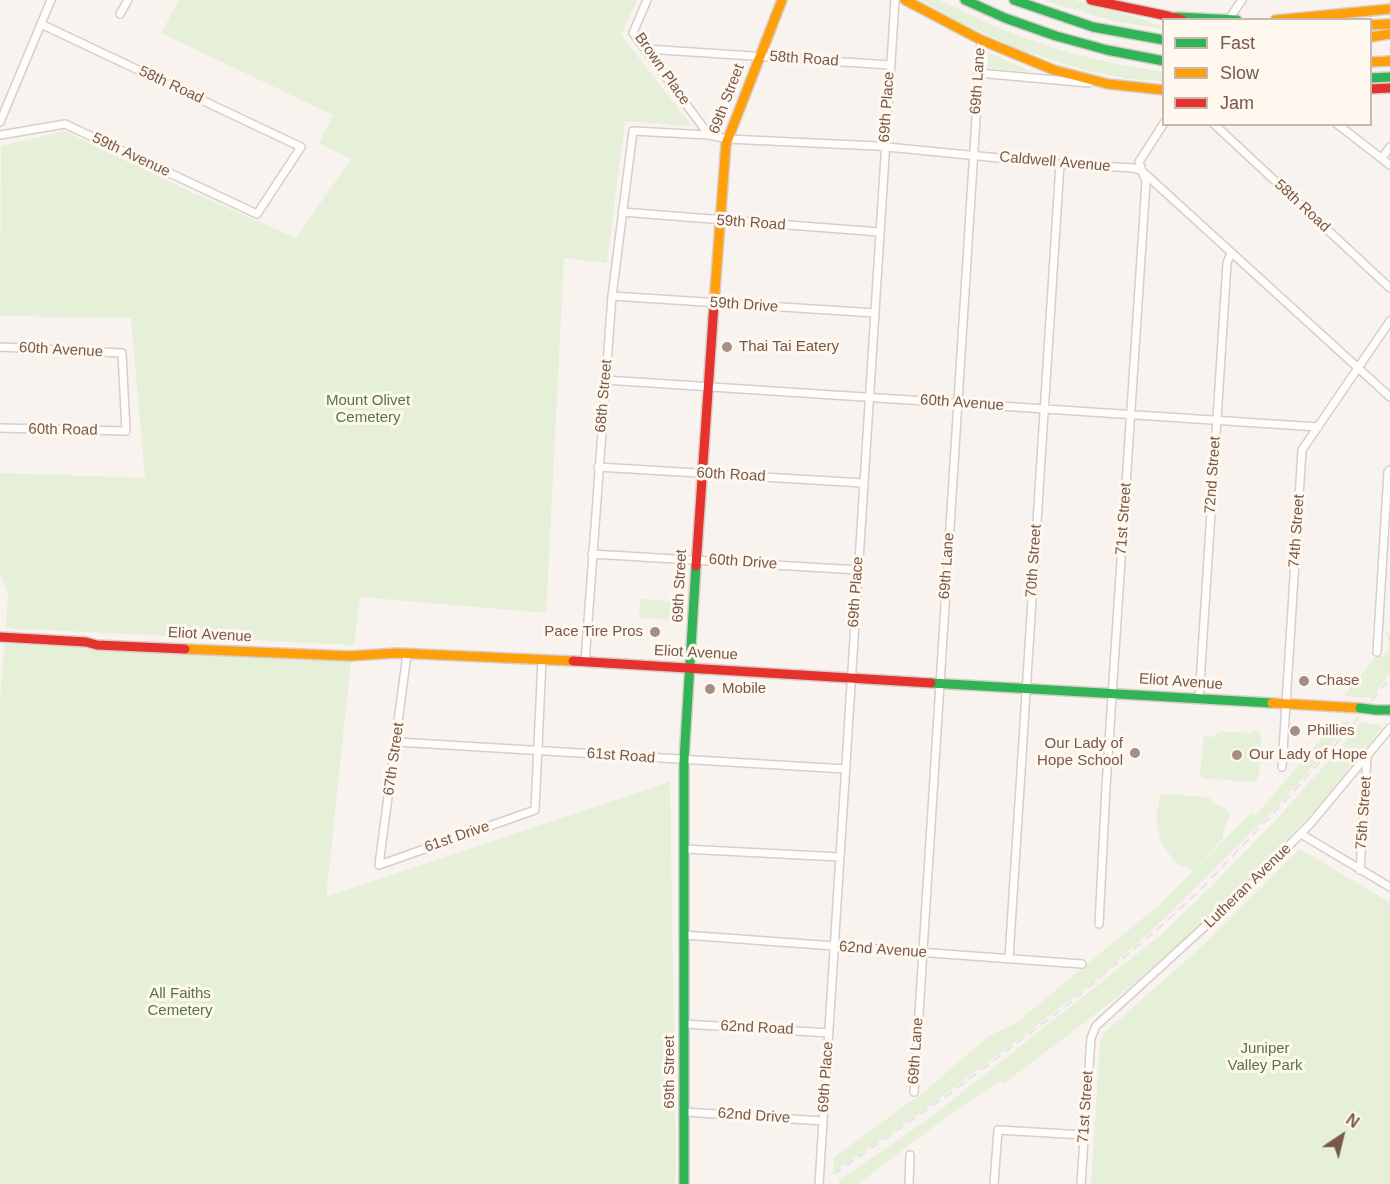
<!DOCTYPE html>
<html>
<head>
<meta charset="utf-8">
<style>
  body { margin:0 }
  #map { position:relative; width:1390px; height:1184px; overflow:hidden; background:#f8f3ee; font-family:Arial,sans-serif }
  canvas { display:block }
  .legend { position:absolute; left:1162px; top:18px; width:210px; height:108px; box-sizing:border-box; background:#fff8ef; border:2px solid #c9b8ad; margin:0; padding:8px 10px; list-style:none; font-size:18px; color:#78584b }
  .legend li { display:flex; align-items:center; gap:12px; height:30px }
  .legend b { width:30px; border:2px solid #c9b8ad }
  .north { position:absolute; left:1312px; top:1106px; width:60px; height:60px; -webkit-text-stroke:4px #fff8ef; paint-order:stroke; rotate:35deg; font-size:16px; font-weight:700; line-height:24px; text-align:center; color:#78584b }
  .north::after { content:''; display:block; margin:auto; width:21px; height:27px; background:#78584b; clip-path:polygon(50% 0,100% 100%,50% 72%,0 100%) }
</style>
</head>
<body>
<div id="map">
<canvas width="1390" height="1184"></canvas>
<ul class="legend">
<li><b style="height:8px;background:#30b455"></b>Fast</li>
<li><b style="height:8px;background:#ff9f0a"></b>Slow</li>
<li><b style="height:8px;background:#e5322d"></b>Jam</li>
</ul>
<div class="north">N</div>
</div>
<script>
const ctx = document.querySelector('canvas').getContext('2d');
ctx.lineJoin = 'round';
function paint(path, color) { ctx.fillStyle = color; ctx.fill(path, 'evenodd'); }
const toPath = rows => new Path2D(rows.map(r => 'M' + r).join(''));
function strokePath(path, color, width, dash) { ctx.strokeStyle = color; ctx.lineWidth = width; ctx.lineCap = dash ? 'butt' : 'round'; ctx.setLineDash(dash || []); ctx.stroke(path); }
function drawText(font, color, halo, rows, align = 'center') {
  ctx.font = font + ' Arial,sans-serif'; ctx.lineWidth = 6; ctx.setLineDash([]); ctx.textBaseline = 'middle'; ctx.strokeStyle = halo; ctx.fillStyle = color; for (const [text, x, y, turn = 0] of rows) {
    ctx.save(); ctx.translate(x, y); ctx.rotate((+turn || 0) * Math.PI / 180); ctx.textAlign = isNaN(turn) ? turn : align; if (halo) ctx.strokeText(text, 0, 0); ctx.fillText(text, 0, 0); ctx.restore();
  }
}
const green = toPath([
  [179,0,637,0,621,35,692,126,625,121,607,263,564,258,546,613,360,597,354,645,6,628,8,596,0,572,0,473,145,478,131,318,0,316,1,146,64,131,191,192,296,238,351,159,319,143,333,115,161,33],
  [921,0,939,0,1005,31,1069,53,1126,66,1163,72,1163,81,1128,79,1084,70,1018,49,958,21],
  [1042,0,1074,0,1150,21,1154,24,1163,26,1163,29,1114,21],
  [989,53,1033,72,987,68],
  [640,599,682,602,680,620,639,618],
  [1385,631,1390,634,1390,673,1372,698,1344,696,1376,656,1384,656,1390,645],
  [8,644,80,647,95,650,351,661,326,897,661,785,670,780,676,1168,675,1184,0,1184,0,701,4,646],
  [1336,722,1352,722,1275,809,1164,919,1103,974,1031,1030,928,1107,833,1173,834,1157,925,1091,990,1035,1011,1026,1022,1018,1159,905,1251,813,1255,816],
  [1360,723,1382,725,1382,728,1314,811,1226,902,1122,994,1003,1084,1000,1081,948,1116,858,1184,840,1184,838,1181,927,1120,1161,935,1215,883,1276,820,1325,765],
  [1255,729,1258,730,1261,736,1259,775,1256,780,1252,782,1202,778,1200,773,1204,736,1213,737,1219,731,1251,733],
  [1161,794,1209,797,1213,803,1227,809,1230,815,1223,831,1223,838,1194,870,1181,866,1173,860,1160,840,1156,816],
  [1300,849,1390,903,1390,1184,1091,1184,1100,1043,1104,1033,1199,949]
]);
const street = toPath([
  [647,0,633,33,709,135],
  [120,14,128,0],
  [1229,19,1242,0],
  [646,49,890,65],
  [978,73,1089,83],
  [0,122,51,0],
  [1214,124,1390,288],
  [1337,124,1390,165],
  [0,135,65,124,257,214,301,147,41,24],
  [1382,158,1390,147],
  [622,212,879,232],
  [612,296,875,313],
  [0,347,122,353,126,431,0,428],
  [606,380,1318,427],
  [598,467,863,483],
  [592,554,858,570],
  [1377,652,1388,472,1390,470],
  [407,654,379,865,535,810,542,660],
  [585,662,612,296,633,131,709,135,728,139,877,146,1060,164,1134,168,1142,171,1390,397],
  [1199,699,1227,263,1231,253],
  [397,742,845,769],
  [1282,767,1302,450,1390,321],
  [1301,834,1390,887],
  [684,849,840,857],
  [1360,870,1367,757],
  [1099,924,1106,787,1146,182,1139,162,1164,123],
  [684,935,1082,964],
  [1009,958,1060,164],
  [685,1024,829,1033],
  [914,1092,981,40],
  [685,1112,823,1121],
  [819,1184,895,0],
  [909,1184,910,1155],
  [994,1184,998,1130,1084,1135],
  [1081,1184,1091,1038,1096,1026,1249,886,1311,823,1390,728]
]);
const fast = toPath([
  [965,0,1005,18,1056,36,1107,50,1164,61],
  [1014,0,1093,27,1164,40],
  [1176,17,1237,20],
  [1370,78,1390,77],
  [931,683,1272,703],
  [1376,710,1390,710],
  [684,1184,684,760,696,566]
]);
const slow = toPath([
  [905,0,981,40,1054,70,1108,84,1164,90],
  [1275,20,1390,9],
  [1370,25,1390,24],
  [1370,37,1390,34],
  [1370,62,1390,61],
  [714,304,726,144,782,0],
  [185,649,350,656,397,653,573,661],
  [1272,703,1360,708]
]);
const jam = toPath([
  [1091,0,1168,16],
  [1168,16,1182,20],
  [1370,89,1390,88],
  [696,566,714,304],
  [0,637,86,642,97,645,185,649],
  [573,661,931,683]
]);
const rail = toPath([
  [834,1174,949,1094,1066,1006,1160,927,1202,888,1283,803,1344,735,1390,678]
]);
const fastBridge = toPath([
  [1360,708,1376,710]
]);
const markers = [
  [727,347,6,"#a58e84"],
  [655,632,6,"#a58e84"],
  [1304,681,6,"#a58e84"],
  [710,689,6,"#a58e84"],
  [1295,731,6,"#a58e84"],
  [1135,753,6,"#a58e84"],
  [1237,755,6,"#a58e84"]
];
const streetNames = [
  ["58th Road",804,59,4],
  ["Brown Place",662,69,55],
  ["69th Lane",978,81,-86],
  ["58th Road",171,85,25],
  ["69th Street",727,99,-69],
  ["69th Place",887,107,-86],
  ["59th Avenue",131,155,25],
  ["Caldwell Avenue",1055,162,5],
  ["58th Road",1302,206,43],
  ["59th Road",751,223,4],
  ["59th Drive",744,305,4],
  ["60th Avenue",61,350,3],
  ["68th Street",604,396,-85],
  ["60th Avenue",962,403,4],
  ["60th Road",63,430,1],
  ["60th Road",731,475,3],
  ["72nd Street",1213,475,-86],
  ["71st Street",1124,519,-86],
  ["74th Street",1297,531,-86],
  ["70th Street",1034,561,-86],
  ["60th Drive",743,562,4],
  ["69th Lane",947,566,-86],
  ["69th Street",680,586,-87],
  ["69th Place",856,592,-86],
  ["Eliot Avenue",210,635,3],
  ["Eliot Avenue",696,653,3],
  ["Eliot Avenue",1181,682,4],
  ["61st Road",621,756,4],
  ["67th Street",394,759,-82],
  ["75th Street",1364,813,-86],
  ["61st Drive",457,837,-19],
  ["Lutheran Avenue",1248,886,-44],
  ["62nd Avenue",883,950,4],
  ["62nd Road",757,1028,3],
  ["69th Lane",916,1051,-86],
  ["69th Street",670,1072,-90],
  ["69th Place",826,1077,-86],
  ["71st Street",1086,1107,-86],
  ["62nd Drive",754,1116,4]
];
const poiNames = [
  ["Thai Tai Eatery",739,347],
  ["Pace Tire Pros",643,632,"right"],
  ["Chase",1316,681],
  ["Mobile",722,689],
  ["Phillies",1307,731],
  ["Our Lady of",1123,744,"right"],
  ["Hope School",1123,761,"right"],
  ["Our Lady of Hope",1249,755]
];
const parkNames = [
  ["Mount Olivet",368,401],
  ["Cemetery",368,418],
  ["All Faiths",180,994],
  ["Cemetery",180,1011],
  ["Juniper",1265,1049],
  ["Valley Park",1265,1066]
];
paint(green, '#e6efd8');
strokePath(street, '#d7ceca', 10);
strokePath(fast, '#d8cec9', 12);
strokePath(slow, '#d8cec9', 12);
strokePath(jam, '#d8cec9', 12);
strokePath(street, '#fefdfc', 7);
strokePath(fast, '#30b455', 9);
strokePath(slow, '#ff9f0a', 9);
strokePath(jam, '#e5322d', 9);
strokePath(rail, '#e5e3e6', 2, [9, 6]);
strokePath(fastBridge, '#d8cec9', 12, []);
strokePath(fastBridge, '#30b455', 9);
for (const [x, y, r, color] of markers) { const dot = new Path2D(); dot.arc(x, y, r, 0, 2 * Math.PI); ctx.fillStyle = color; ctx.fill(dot); strokePath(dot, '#fff8ef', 2); }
drawText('15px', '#78584b', '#fff8ef', streetNames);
drawText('15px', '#78584b', '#fff8ef', poiNames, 'left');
drawText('15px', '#557840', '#fff8ef', parkNames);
</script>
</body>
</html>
